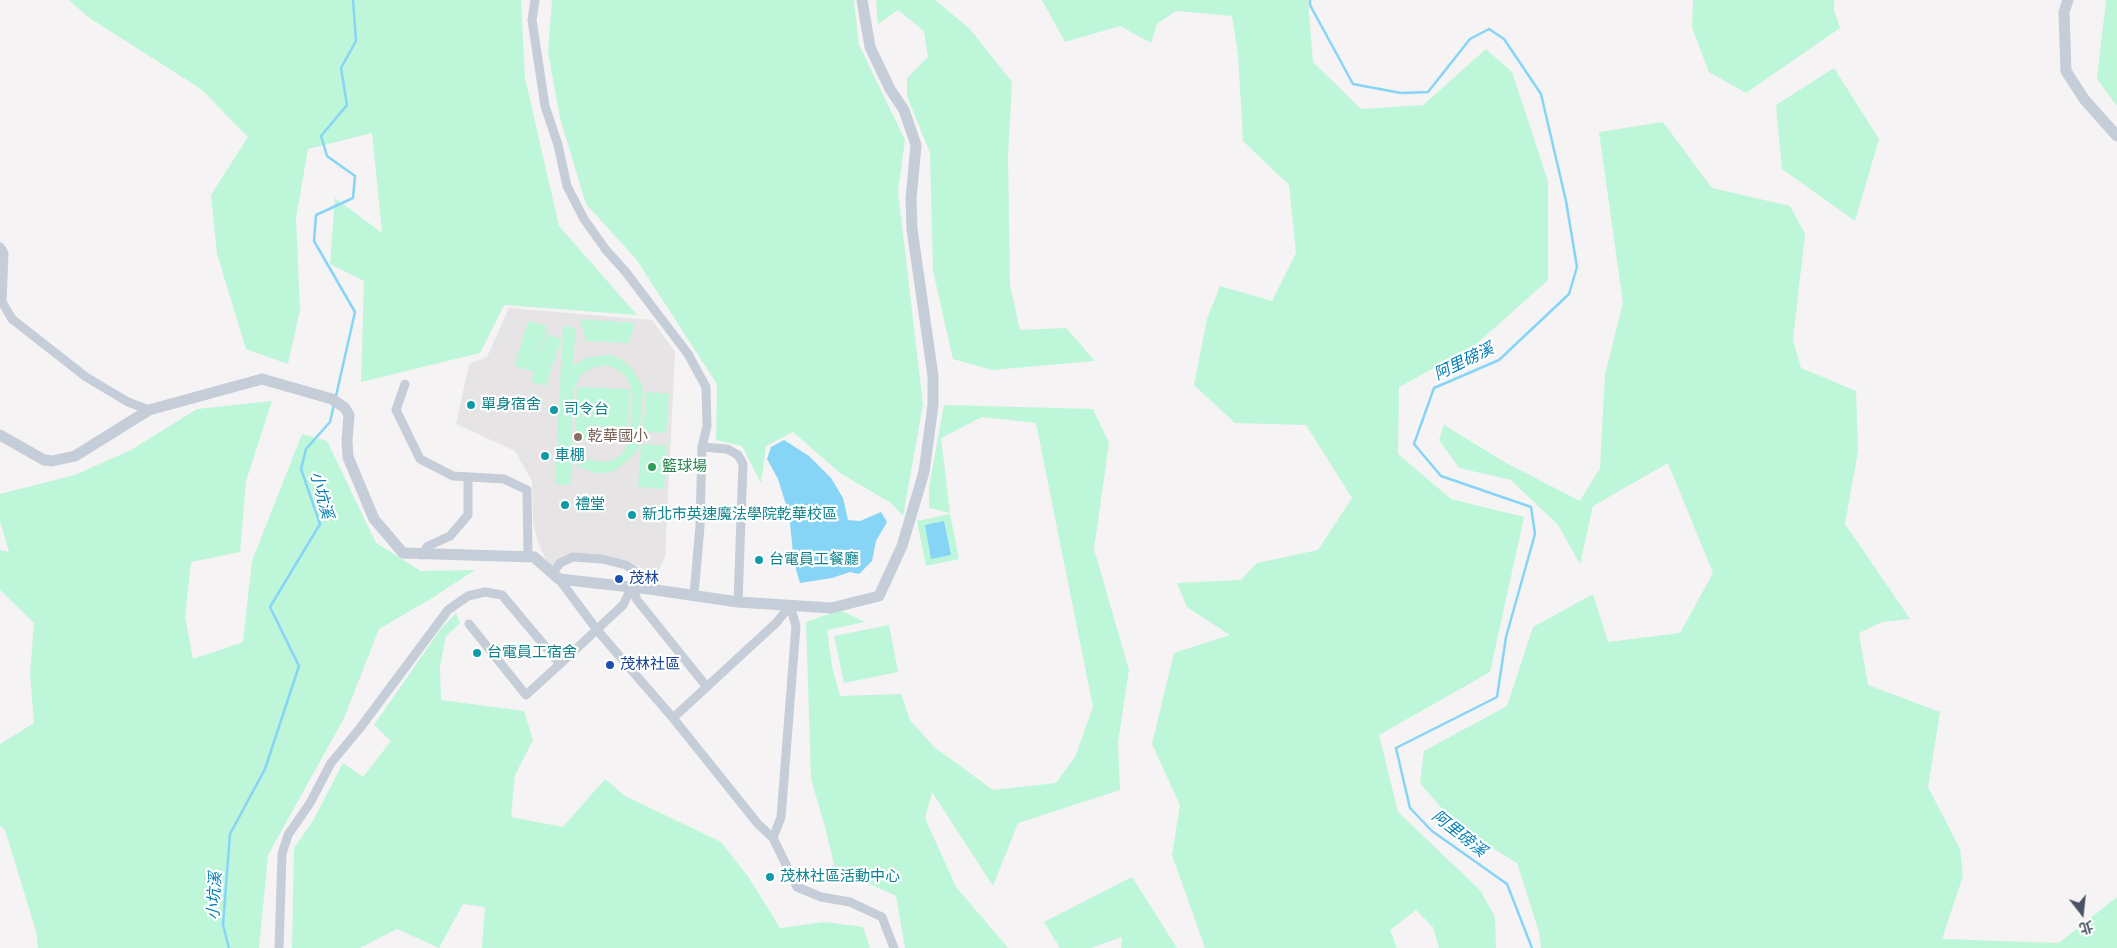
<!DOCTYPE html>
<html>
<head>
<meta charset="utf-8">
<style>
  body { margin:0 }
  #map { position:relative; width:2117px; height:948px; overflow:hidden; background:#f5f3f3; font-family:Manrope,"Noto Sans TC",sans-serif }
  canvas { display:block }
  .north { position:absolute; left:2057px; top:888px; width:50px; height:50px; -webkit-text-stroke:4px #fff; paint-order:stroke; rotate:164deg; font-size:14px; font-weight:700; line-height:20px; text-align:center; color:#485363 }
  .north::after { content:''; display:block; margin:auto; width:18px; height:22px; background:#485363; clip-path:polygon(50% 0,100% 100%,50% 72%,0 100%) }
</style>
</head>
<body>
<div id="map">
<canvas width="2117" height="948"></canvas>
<div class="north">北</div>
</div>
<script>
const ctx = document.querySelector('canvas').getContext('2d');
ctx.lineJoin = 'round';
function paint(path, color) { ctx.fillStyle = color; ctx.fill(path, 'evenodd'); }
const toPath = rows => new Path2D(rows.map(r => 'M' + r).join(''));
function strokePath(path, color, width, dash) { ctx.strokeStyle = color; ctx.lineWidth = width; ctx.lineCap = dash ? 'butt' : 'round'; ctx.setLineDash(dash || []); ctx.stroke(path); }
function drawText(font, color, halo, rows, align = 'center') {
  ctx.font = font + ' Manrope,"Noto Sans TC",sans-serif'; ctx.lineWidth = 4.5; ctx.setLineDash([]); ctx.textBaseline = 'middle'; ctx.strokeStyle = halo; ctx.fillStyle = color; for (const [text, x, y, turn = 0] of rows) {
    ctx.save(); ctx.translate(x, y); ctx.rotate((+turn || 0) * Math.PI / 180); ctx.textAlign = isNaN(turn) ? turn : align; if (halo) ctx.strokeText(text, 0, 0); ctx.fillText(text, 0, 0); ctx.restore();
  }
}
const education = toPath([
  [509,308,652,320,675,352,665,557,652,584,645,570,626,560,603,555,589,553,572,554,549,566,539,545,533,523,532,481,515,451,456,424,469,364,487,357]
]);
const green = toPath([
  [69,0,521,0,525,78,559,226,637,315,504,305,480,353,361,382,364,281,330,264,335,198,382,233,372,133,308,149,296,218,300,310,288,364,246,349,217,254,211,195,248,137,201,89,88,17],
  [552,0,854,0,859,45,905,140,898,191,923,405,903,516,891,503,840,473,793,432,766,446,761,483,742,446,716,440,717,384,636,259,586,204,560,118,548,52],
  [876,0,935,0,970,29,1012,82,1008,158,1010,285,1020,330,1066,328,1095,361,992,370,953,359,933,271,930,153,907,96,907,78,928,57,924,31,898,10,878,24],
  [1042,0,1308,0,1313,62,1361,109,1423,105,1486,49,1512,72,1548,181,1548,280,1473,347,1399,387,1398,454,1451,499,1524,517,1490,672,1379,735,1398,812,1480,890,1495,917,1496,948,1439,948,1433,927,1416,910,1390,930,1397,948,1205,948,1172,855,1180,805,1152,744,1174,653,1230,635,1187,607,1177,583,1241,580,1257,563,1318,550,1352,498,1306,425,1235,423,1194,385,1207,319,1220,286,1272,301,1296,253,1289,185,1243,141,1238,54,1232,16,1176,11,1157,24,1151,43,1120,26,1065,42],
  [1693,0,1834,0,1834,10,1840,28,1746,93,1709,72,1692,28],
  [2106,0,2117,0,2117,106,2097,79],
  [1834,68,1879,139,1855,221,1782,169,1776,105],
  [1663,122,1712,188,1790,206,1805,234,1793,340,1801,368,1856,391,1858,451,1845,524,1910,619,1882,622,1859,633,1868,685,1940,712,1928,787,1960,849,1963,876,1942,939,2059,943,2117,897,2117,948,1541,948,1539,932,1517,863,1458,827,1420,783,1424,751,1507,706,1533,627,1593,594,1608,642,1680,633,1713,573,1668,463,1593,506,1580,564,1558,525,1511,480,1459,468,1439,440,1444,425,1506,463,1580,501,1600,468,1605,375,1623,303,1599,132],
  [580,319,635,323,629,343,586,341],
  [528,321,547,326,534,372,515,366],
  [563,326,576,328,573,366,584,359,596,356,611,355,623,360,631,368,641,383,643,392,639,446,634,455,616,470,606,473,595,473,581,468,572,461,570,485,555,484],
  [607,365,616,369,625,375,630,384,632,394,630,435,627,446,621,455,612,461,599,462,584,458,575,449,571,436,574,388,581,374,594,367],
  [546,334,561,339,546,386,531,382],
  [577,387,630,389,627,442,575,440],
  [646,392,669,394,666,433,643,432],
  [272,401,246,481,240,552,191,562,185,617,193,659,243,642,252,561,302,434,327,441,376,543,421,571,475,570,432,598,379,629,344,718,268,855,259,948,38,948,36,931,5,830,0,826,0,744,34,723,30,674,34,623,0,590,0,550,9,552,0,521,0,494,75,475,131,450,197,409],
  [944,405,1093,409,1109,443,1094,549,1129,670,1118,742,1120,790,1018,823,993,886,932,792,925,818,956,887,1008,948,905,948,896,896,835,868,825,827,811,779,806,622,840,610,865,622,827,630,832,666,840,696,901,694,910,720,934,747,993,790,1056,783,1075,757,1093,707,1036,423,982,417,941,438,950,513,929,508,929,487],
  [641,444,667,446,664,489,638,487],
  [950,514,959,559,926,566,917,521],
  [456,613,460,623,446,636,440,666,441,700,524,711,533,740,515,775,511,817,563,827,605,779,625,796,721,842,749,878,780,928,825,922,863,927,870,948,482,948,485,907,463,904,439,948,397,929,360,948,292,948,294,848,313,821,343,763,363,777,391,741,374,725,440,630],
  [889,625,898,672,844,683,834,636],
  [1132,877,1177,948,1121,948,1122,937,1091,948,1060,948,1044,922]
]);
const water = toPath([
  [784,440,809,456,831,478,843,498,848,520,860,521,881,512,887,522,876,541,872,561,859,574,850,572,832,578,800,583,794,562,789,514,778,479,767,459,771,447],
  [944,521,951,555,931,559,925,525]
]);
const stream = toPath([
  [1310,0,1310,5,1353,84,1401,93,1428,92,1470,39,1489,29,1504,39,1541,94,1566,201,1577,267,1569,294,1499,360,1434,388,1414,444,1441,476,1531,507,1535,534,1506,637,1497,697,1396,748,1410,808,1432,831,1507,884,1532,948],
  [336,396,355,312,314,241,316,215,353,198,355,176,327,156,321,136,347,105,341,68,356,41,353,0],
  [229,948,223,925,230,834,265,769,299,666,270,607,320,524,301,469,306,449,330,422,334,404]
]);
const minor = toPath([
  [535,0,532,20,545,106,558,145,567,186,584,219,606,250,625,271,688,354,706,387,707,426,702,447,700,526,694,595],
  [0,247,4,253,2,302,12,319,86,377,128,402,149,410],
  [405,384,396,410,420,459,453,476,504,479,527,490,528,556],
  [702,447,727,449,738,455,743,464,738,602],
  [421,555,428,546,450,536,468,515,468,478],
  [553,575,554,571,560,563,573,557,602,559,626,565,638,573,649,589],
  [559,579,597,630,673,718,758,824,773,838,797,887,821,897,850,902,882,917,894,948],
  [632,587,637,600,707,687],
  [469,624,526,695,560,664],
  [673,718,776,623,790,606],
  [773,838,781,817,796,626,790,606],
  [279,948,282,854,288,835,310,803,331,763,360,728,448,610,468,596,485,592,502,595,560,664,623,605,632,587]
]);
const tertiary = toPath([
  [2068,0,2064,12,2066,71,2084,99,2117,136],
  [0,435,44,460,52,461,75,456,149,410,262,379,332,399,345,408,349,415,347,440,348,457,374,519,403,553,534,557,559,579,649,589,738,602,831,608,879,596,902,546,924,472,933,405,933,376,912,229,911,199,916,145,904,110,890,89,870,47,862,0]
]);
const markers = [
  [471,405,5,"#0f9aa8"],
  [554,410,5,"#0f9aa8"],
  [578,437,5,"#8d6e63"],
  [545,456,5,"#0f9aa8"],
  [652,467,5,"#2e9e5b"],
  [565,505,5,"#0f9aa8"],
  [632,515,5,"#0f9aa8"],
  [759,560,5,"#0f9aa8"],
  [619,579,5,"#1a4fb4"],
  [477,653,5,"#0f9aa8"],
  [610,665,5,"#1a4fb4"],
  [770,877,5,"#0f9aa8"]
];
const cultureNames = [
  ["單身宿舍",481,405],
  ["司令台",564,410],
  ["車棚",555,456],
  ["禮堂",575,505],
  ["新北市英速魔法學院乾華校區",642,515],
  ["台電員工餐廳",769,560],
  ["台電員工宿舍",487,653],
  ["茂林社區活動中心",780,877]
];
const educationNames = [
  ["乾華國小",588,437]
];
const leisureNames = [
  ["籃球場",662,467]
];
const transitNames = [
  ["茂林",629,579],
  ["茂林社區",620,665]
];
const waterNames = [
  ["阿里磅溪",1464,362,-26],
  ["小坑溪",321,495,75],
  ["阿里磅溪",1459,834,38],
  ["小坑溪",215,896,-87]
];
paint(education, '#e6e4e4');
paint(green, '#bef6d9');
paint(water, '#86d5f7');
strokePath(stream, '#86d5f7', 2.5);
strokePath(minor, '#c5cdd8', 9);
strokePath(tertiary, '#c5cdd8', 11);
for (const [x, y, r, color] of markers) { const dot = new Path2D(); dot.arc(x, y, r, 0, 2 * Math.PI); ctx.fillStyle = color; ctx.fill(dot); strokePath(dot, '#fff', 2); }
drawText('15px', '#0d838f', '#fff', cultureNames, 'left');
drawText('15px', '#785e54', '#fff', educationNames, 'left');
drawText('15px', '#27864d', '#fff', leisureNames, 'left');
drawText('15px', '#164399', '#fff', transitNames, 'left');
drawText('italic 16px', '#017db5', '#fff', waterNames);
</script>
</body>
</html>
